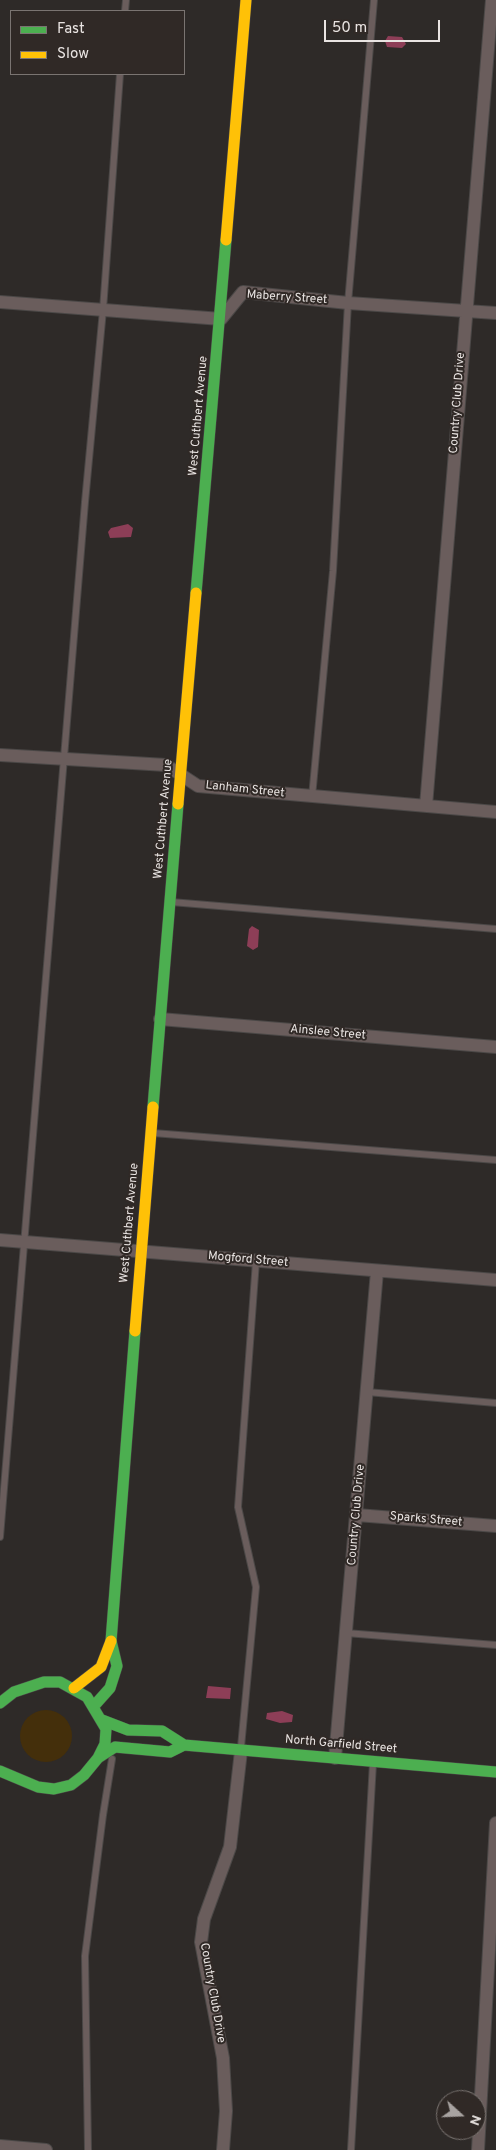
<!DOCTYPE html>
<html>
<head>
<meta charset="utf-8">
<style>
  body { margin:0 }
  #map { position:relative; width:496px; height:2150px; overflow:hidden; background:#2e2a28; font-family:Overpass,sans-serif }
  canvas { display:block }
  .legend { position:absolute; left:10px; top:10px; width:175px; height:65px; box-sizing:border-box; background:#302926; border:1px solid #7a7471; margin:0; padding:6px 9px; list-style:none; font-size:15px; color:#e9e4e2 }
  .legend li { display:flex; align-items:center; gap:10px; height:25px }
  .legend b { width:25px; border:1px solid #7a7471 }
  .north { position:absolute; left:436px; top:2090px; width:50px; height:50px; box-sizing:border-box; background:#302926; border:1px solid #7a7471; border-radius:50%; rotate:110deg; font-size:14px; font-weight:700; line-height:20px; text-align:center; color:#e9e4e2 }
  .north::after { content:''; display:block; margin:auto; width:18px; height:22px; background:#a8a3a1; clip-path:polygon(50% 0,100% 100%,50% 72%,0 100%) }
  .scale { position:absolute; left:324px; top:20px; width:116px; height:22px; box-sizing:border-box; border:2px solid #e9e4e2; border-top:0; padding-left:6px; font-size:15px; line-height:18px; white-space:nowrap; color:#e9e4e2; -webkit-text-stroke:4px #302926; paint-order:stroke }
</style>
</head>
<body>
<div id="map">
<canvas width="496" height="2150"></canvas>
<ul class="legend">
<li><b style="height:6px;background:#4caf50"></b>Fast</li>
<li><b style="height:6px;background:#ffc107"></b>Slow</li>
</ul>
<div class="north">N</div>
<div class="scale">50 m</div>
</div>
<script>
const ctx = document.querySelector('canvas').getContext('2d');
ctx.lineJoin = 'round';
function paint(path, color) { ctx.fillStyle = color; ctx.fill(path, 'evenodd'); }
const toPath = rows => new Path2D(rows.map(r => 'M' + r).join(''));
function strokePath(path, color, width, dash) { ctx.strokeStyle = color; ctx.lineWidth = width; ctx.lineCap = dash ? 'butt' : 'round'; ctx.setLineDash(dash || []); ctx.stroke(path); }
function drawText(font, color, halo, rows, align = 'center') {
  ctx.font = font + ' Overpass,sans-serif'; ctx.lineWidth = 4; ctx.setLineDash([]); ctx.textBaseline = 'middle'; ctx.strokeStyle = halo; ctx.fillStyle = color; for (const [text, x, y, turn = 0] of rows) {
    ctx.save(); ctx.translate(x, y); ctx.rotate((+turn || 0) * Math.PI / 180); ctx.textAlign = isNaN(turn) ? turn : align; if (halo) ctx.strokeText(text, 0, 0); ctx.fillText(text, 0, 0); ctx.restore();
  }
}
const green = toPath([
  '20 1736a26 26 0 1 1 52 0a26 26 0 1 1-52 0Z'
]);
const water = toPath([
  [388,36,402,37,406,44,402,48,387,47,385,41],
  [128,524,133,528,131,537,110,538,108,532,111,528],
  [252,926,259,930,258,947,253,950,247,946,249,929],
  [208,1686,231,1688,230,1699,206,1698],
  [282,1711,293,1715,292,1722,280,1723,266,1719,267,1713]
]);
const lane = toPath([
  [125,11,126,0],
  [312,797,333,571,348,303,374,0],
  [171,902,496,929],
  [153,1133,496,1160],
  [367,1392,496,1403],
  [0,1537,85,502,103,310,120,74],
  [346,1633,496,1645],
  [241,1747,256,1587,238,1507,256,1261],
  [88,2150,85,1956,103,1815,112,1759],
  [351,2150,373,1763]
]);
const street = toPath([
  [0,302,221,319,243,292,348,303,496,313],
  [0,755,166,765,198,786,496,812],
  [426,806,492,0],
  [160,1019,496,1047],
  [0,1240,496,1280],
  [357,1515,496,1526],
  [335,1758,377,1271],
  [0,2146,46,2150],
  [223,2150,226,2111,223,2058,201,1942,204,1919,230,1847,241,1751],
  [478,2150,496,1823]
]);
const fast = toPath([
  [196,593,226,240],
  [153,1107,178,804],
  [0,1703,14,1692,44,1682,60,1682,87,1697,106,1729,105,1744,98,1758,84,1775,71,1785,54,1789,38,1787,0,1771],
  [93,1707,110,1688,117,1666,111,1641,135,1331],
  [102,1720,128,1730,162,1731,184,1745,496,1772],
  [98,1758,115,1747,170,1752,184,1745]
]);
const slow = toPath([
  [226,240,246,0],
  [178,804,196,593],
  [135,1331,153,1107],
  [74,1688,101,1667,111,1641]
]);
const streetNames = [
  ["Maberry Street",287,298,4],
  ["Country Club Drive",458,403,-86],
  ["West Cuthbert Avenue",199,416,-85],
  ["Lanham Street",245,790,6],
  ["West Cuthbert Avenue",164,819,-85],
  ["Ainslee Street",328,1033,5],
  ["West Cuthbert Avenue",130,1223,-85],
  ["Mogford Street",248,1260,5],
  ["Country Club Drive",357,1515,-85],
  ["Sparks Street",426,1520,5],
  ["North Garfield Street",341,1745,5],
  ["Country Club Drive",212,1993,80]
];
paint(green, '#442f0b');
paint(water, '#8d3e57');
strokePath(lane, '#4b4847', 8);
strokePath(street, '#4b4847', 14);
strokePath(fast, '#4b4847', 12);
strokePath(slow, '#4b4847', 12);
strokePath(lane, '#6a5d5c', 6);
strokePath(street, '#6a5d5c', 12);
strokePath(fast, '#4caf50', 11);
strokePath(slow, '#ffc107', 11);
drawText('12px', '#e9e4e2', '#302926', streetNames);
</script>
</body>
</html>
